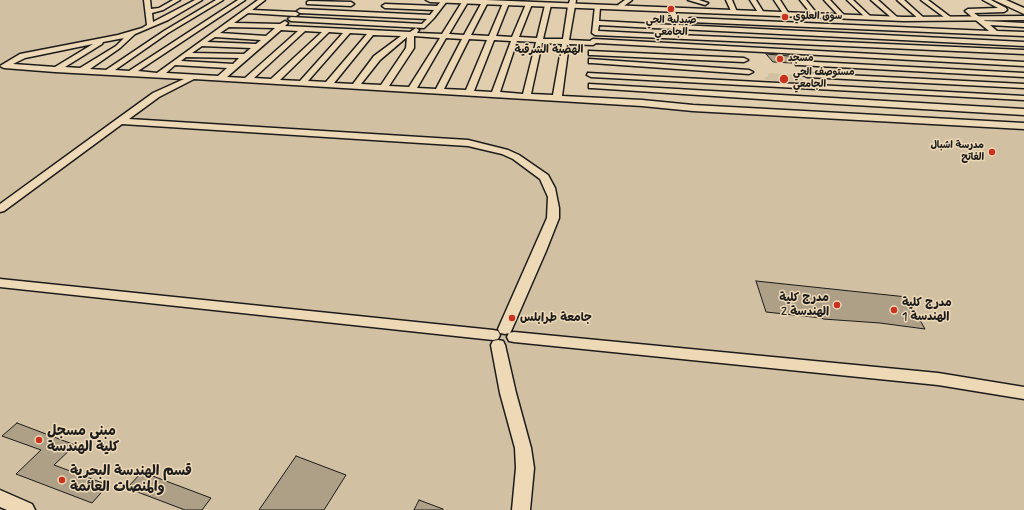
<!DOCTYPE html>
<html>
<head>
<meta charset="utf-8">
<style>
  body { margin:0 }
  canvas { display:block; background:#e1ceae }
</style>
</head>
<body>
<canvas width="1024" height="510"></canvas>
<script>
const ctx = document.querySelector('canvas').getContext('2d');
ctx.lineJoin = 'round';
function paint(path, color) { ctx.fillStyle = color; ctx.fill(path, 'evenodd'); }
const toPath = rows => new Path2D(rows.map(r => 'M' + r).join(''));
function strokePath(path, color, width, dash) { ctx.strokeStyle = color; ctx.lineWidth = width; ctx.lineCap = dash ? 'butt' : 'round'; ctx.setLineDash(dash || []); ctx.stroke(path); }
function drawText(font, color, halo, rows, align = 'center') {
  ctx.font = font + ' Mynerve,"Playpen Sans Arabic",sans-serif'; ctx.lineWidth = 3; ctx.setLineDash([]); ctx.textBaseline = 'middle'; ctx.strokeStyle = halo; ctx.fillStyle = color; for (const [text, x, y, turn = 0] of rows) {
    ctx.save(); ctx.translate(x, y); ctx.rotate((+turn || 0) * Math.PI / 180); ctx.textAlign = isNaN(turn) ? turn : align; if (halo) ctx.strokeText(text, 0, 0); ctx.fillText(text, 0, 0); ctx.restore();
  }
}
const built = toPath([
  [0,0,147,0,150,26,133,33,37,52,5,66,1024,126,1024,510,0,510],
  [769,73,801,75,804,82,801,83,766,80,764,77,767,77]
]);
const building = toPath([
  [766,54,789,56,792,63,773,62,766,54],
  [756,281,907,297,925,329,880,323,823,319,822,318,766,312,756,281],
  [17,423,75,445,54,465,108,485,92,503,16,474,41,450,2,436,17,423],
  [296,456,346,475,324,510,259,510,296,456],
  [142,472,211,498,202,510,185,510,127,488,142,472],
  [419,500,443,509,443,510,414,510,419,500]
]);
const minor = toPath([
  [144,0,150,0,151,9,159,8,173,0,180,0,163,10,152,13,153,22,195,0,202,0,168,20,135,34,120,48,90,69,106,70,164,31,216,0,223,0,168,33,115,70,129,71,238,0,245,0,138,71,157,73,258,0,265,0,252,10,296,12,299,14,296,16,248,13,234,23,280,24,285,21,288,23,285,26,410,32,416,28,419,30,417,33,442,34,462,2,465,0,468,2,449,34,464,35,482,2,485,0,488,2,471,35,489,36,503,3,506,1,509,3,496,36,512,37,526,4,529,2,532,4,519,37,537,38,545,5,548,3,551,5,543,39,563,39,568,6,570,0,576,0,569,40,590,41,593,39,1024,62,1024,66,596,43,593,45,569,44,562,96,642,100,693,105,1024,123,1024,129,693,111,642,106,194,79,159,97,129,119,468,140,508,150,519,155,548,175,555,188,559,208,559,218,546,251,512,329,510,333,505,334,500,333,498,329,547,218,548,197,540,179,513,159,502,154,468,146,122,124,4,211,0,212,0,204,117,119,153,93,184,79,55,72,4,68,0,66,20,54,118,35,142,28,147,25,144,0],
  [229,27,275,28,266,36,220,33,229,27],
  [281,30,298,31,245,78,227,77,281,30],
  [305,31,322,32,271,79,254,78,305,31],
  [329,32,343,33,300,81,280,80,329,32],
  [350,33,367,34,326,82,308,81,350,33],
  [373,35,401,36,374,56,353,84,334,83,373,35],
  [414,36,440,38,409,87,389,86,414,48,414,36],
  [215,37,261,40,256,44,207,42,215,37],
  [407,37,406,48,381,85,361,84,380,60,407,37],
  [124,38,116,46,80,68,65,67,102,44,103,42,124,38],
  [446,38,462,39,436,89,417,88,446,38],
  [469,39,487,40,466,90,444,89,469,39],
  [494,40,511,41,492,92,474,91,494,40],
  [517,41,536,42,523,94,500,92,517,41],
  [542,43,562,44,553,95,531,94,542,43],
  [93,44,55,67,13,64,25,58,93,44],
  [202,46,251,48,244,54,192,53,202,46],
  [186,57,239,58,233,64,181,61,186,57],
  [175,65,227,68,218,76,166,73,175,65],
  [442,0,447,1,434,18,424,28,291,21,288,19,291,17,422,24,427,19,300,13,297,11,300,9,430,15,434,10,385,8,382,6,385,4,437,6,442,0],
  [625,0,632,0,624,6,625,9,621,9,618,5,625,0],
  [688,0,699,0,708,3,705,5,688,0],
  [726,0,732,0,737,12,736,13,732,13,726,0],
  [750,0,756,0,764,13,763,14,759,14,750,0],
  [774,0,780,0,789,14,788,15,784,15,774,0],
  [800,0,806,0,818,15,817,16,813,16,800,0],
  [824,0,830,0,844,15,844,17,840,17,824,0],
  [847,0,853,0,870,16,870,18,866,18,847,0],
  [871,0,878,0,897,17,897,19,893,19,871,0],
  [897,0,904,0,924,18,924,20,920,20,897,0],
  [921,0,928,0,953,19,948,20,921,0],
  [983,0,991,0,1006,8,1007,10,1004,12,974,13,985,21,1024,23,1024,27,990,25,997,31,1024,32,1024,36,690,22,687,20,690,18,989,31,965,11,968,9,998,8,983,0],
  [309,1,351,2,354,4,351,6,307,4,307,2,309,1],
  [595,6,600,7,599,21,672,25,669,10,672,8,675,10,679,25,1024,42,1024,46,679,29,680,33,678,35,1024,50,1024,54,595,35,592,33,595,6],
  [599,25,673,29,675,35,598,31,599,25],
  [589,51,744,58,748,60,744,62,592,55,589,55,589,51],
  [589,59,749,70,753,72,749,74,592,63,589,63,589,59],
  [796,61,1024,73,1024,77,799,65,796,65,796,61],
  [588,73,1024,96,1024,100,591,77,587,75,588,73],
  [804,73,1024,84,1024,88,807,77,803,75,804,73],
  [589,84,1024,109,1024,115,821,103,592,88,589,88,589,84],
  [0,279,493,330,498,331,500,335,498,339,493,340,0,287,0,279],
  [514,332,938,373,1024,387,1024,399,938,385,514,342,509,341,507,337,509,333,514,332],
  [498,340,503,341,505,345,516,393,531,448,534,468,530,510,512,510,516,468,515,448,500,393,491,345,493,341,498,340],
  [0,490,32,504,35,510,7,510,0,507,0,490]
]);
const major = toPath([
  [426,0,486,0,904,17,1024,16,1024,20,904,21,430,2,426,0]
]);
const highway = toPath([
  [994,0,1006,0,1024,8,1024,14,994,0]
]);
const markers = [
  [671,9,4,"#c8321e"],
  [785,17,4,"#c8321e"],
  [780,59,4,"#c8321e"],
  [784,79,5,"#c8321e"],
  [992,152,4,"#c8321e"],
  [837,305,4,"#c8321e"],
  [894,310,4,"#c8321e"],
  [512,318,4,"#c8321e"],
  [39,440,4,"#c8321e"],
  [62,480,4,"#c8321e"]
];
const farPoinames = [
  ["سوق العلوي",793,17],
  ["صيدلية الحي",671,21,"center"],
  ["الجامعي",671,33,"center"],
  ["مسجد",788,59],
  ["مستوصف الحي",793,73],
  ["الجامعي",793,85],
  ["مدرسة اشبال",984,146,"right"],
  ["الفاتح",984,158,"right"]
];
const farNeighbourhoodnames = [
  ["الهضبة الشرقية",549,51]
];
const poiNames = [
  ["مدرج كلية",829,298,"right"],
  ["الهندسة 2",829,312,"right"],
  ["مدرج كلية",902,303],
  ["الهندسة 1",902,317],
  ["جامعة طرابلس",520,318]
];
const nearPoinames = [
  ["مبنى مسجل",47,432],
  ["كلية الهندسة",47,448],
  ["قسم الهندسة البحرية",70,472],
  ["والمنصات العائمة",70,488]
];
paint(built, '#d2c0a2');
paint(building, '#ae9f87');
strokePath(building, '#1c1c1c', 1);
strokePath(minor, '#1c1c1c', 3);
strokePath(major, '#1c1c1c', 3);
strokePath(highway, '#1c1c1c', 3);
paint(minor, '#eed9b7');
paint(major, '#eed9b7');
paint(highway, '#eed9b7');
for (const [x, y, r, color] of markers) { const dot = new Path2D(); dot.arc(x, y, r, 0, 2 * Math.PI); ctx.fillStyle = color; ctx.fill(dot); strokePath(dot, '#eed9b7', 1.5); }
drawText('bold 10px', '#1c1c1c', '#eed9b7', farPoinames, 'left');
drawText('bold 11px', '#1c1c1c', '#eed9b7', farNeighbourhoodnames);
drawText('bold 12px', '#1c1c1c', '#eed9b7', poiNames, 'left');
drawText('bold 14px', '#1c1c1c', '#eed9b7', nearPoinames, 'left');
</script>
</body>
</html>
